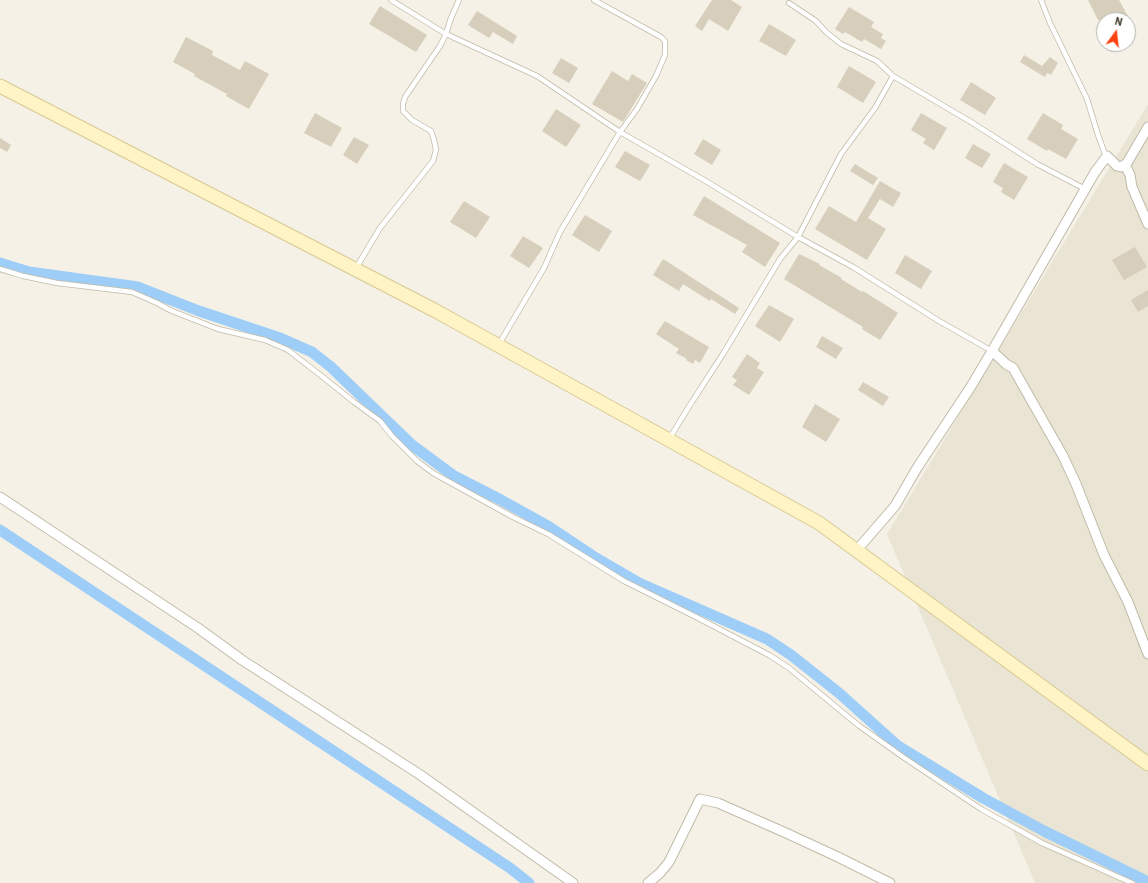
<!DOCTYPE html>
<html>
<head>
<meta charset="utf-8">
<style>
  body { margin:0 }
  #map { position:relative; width:1148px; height:883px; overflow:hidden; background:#f5f1e7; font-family:Barlow,sans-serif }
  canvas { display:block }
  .north { position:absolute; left:1096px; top:12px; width:40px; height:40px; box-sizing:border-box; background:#fff; border:1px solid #b6b3ae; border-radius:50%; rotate:15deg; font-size:11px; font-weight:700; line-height:16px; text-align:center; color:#484235 }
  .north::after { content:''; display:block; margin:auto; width:14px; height:18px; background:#ff4213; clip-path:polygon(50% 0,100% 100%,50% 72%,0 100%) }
</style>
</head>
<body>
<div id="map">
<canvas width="1148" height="883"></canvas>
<div class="north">N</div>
</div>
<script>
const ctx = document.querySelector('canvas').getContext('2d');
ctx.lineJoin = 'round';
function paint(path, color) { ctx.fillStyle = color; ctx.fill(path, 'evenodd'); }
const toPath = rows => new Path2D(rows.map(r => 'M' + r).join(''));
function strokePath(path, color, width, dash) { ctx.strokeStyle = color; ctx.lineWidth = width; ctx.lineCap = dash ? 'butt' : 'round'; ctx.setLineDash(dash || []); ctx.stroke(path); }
const residential = toPath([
  [1148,104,1148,883,1035,883,887,534]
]);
const canal = toPath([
  [0,263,29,272,138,287,199,311,280,338,312,352,331,367,412,445,454,476,501,500,548,526,596,558,639,583,767,639,791,655,839,693,898,746,983,798,1044,831,1148,882],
  [0,530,510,868,529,883]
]);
const building = toPath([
  [712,0,731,0,742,7,728,31,709,19,702,31,695,26],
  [1088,0,1119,0,1130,20,1098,20],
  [380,6,427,35,416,52,369,24],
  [849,7,874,22,871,27,883,34,881,38,886,41,881,49,864,39,862,42,845,32,843,34,835,29],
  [477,11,517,36,513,44,493,32,489,38,468,25],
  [769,24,796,40,786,56,759,41],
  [186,37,213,51,212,55,240,70,245,61,269,74,249,109,226,96,227,94,194,76,195,74,173,62],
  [1024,55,1042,66,1050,57,1058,63,1051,75,1047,73,1045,77,1020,62],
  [561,58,578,68,569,83,552,73],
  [849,66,876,82,863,103,837,87],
  [612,71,628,81,632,74,647,83,623,122,592,104],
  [971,82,996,98,985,115,960,100],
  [556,109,581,125,566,147,542,131],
  [315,113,342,128,331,147,304,133],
  [921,113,947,128,934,150,923,143,926,139,911,130],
  [1043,113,1063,125,1061,129,1078,139,1066,159,1048,149,1047,151,1027,139],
  [354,137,369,145,357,164,343,155],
  [0,138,11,145,7,152,0,148],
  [703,139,721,150,712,165,694,154],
  [973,144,991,154,982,168,965,158],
  [625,151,650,165,640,181,615,167],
  [1004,163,1028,177,1014,200,1001,192,1003,188,993,182],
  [855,164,878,178,873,185,850,171],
  [880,181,901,193,893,207,880,199,868,218,886,229,867,260,815,229,829,206,856,222],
  [704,196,780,243,765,267,742,252,747,245,693,215],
  [464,201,490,217,476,238,450,222],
  [585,215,612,231,599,252,572,235],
  [523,236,543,248,529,268,510,256],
  [1135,247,1147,267,1124,280,1112,260],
  [799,254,820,264,819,265,842,278,841,279,862,292,863,291,898,313,880,340,862,329,863,327,784,279],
  [905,255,932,271,921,289,895,273],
  [663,259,739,308,735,314,711,299,710,301,683,284,679,291,653,275],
  [1148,290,1148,306,1138,312,1131,300],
  [769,305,794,319,780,342,755,326],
  [665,321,709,347,700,363,695,360,693,364,686,360,687,359,676,353,679,349,656,334],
  [822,336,843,348,836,359,816,347],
  [747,354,760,363,757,368,764,372,749,395,733,385,737,380,732,377],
  [863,382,889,397,883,406,858,390],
  [815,404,840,419,826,442,802,427]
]);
const lane = toPath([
  [391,0,446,34,537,76,620,132,704,180,798,237,853,267,939,321,992,351],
  [1041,0,1050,23,1087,99,1098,135,1105,154,1107,156],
  [789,3,816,21,826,32,841,44,877,61,893,76,971,122,1037,164,1085,189],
  [356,268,380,228,433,161,436,150,434,140,431,131,412,120,403,111,403,104,405,97,440,46,446,34,451,18,459,0],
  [0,269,23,276,57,283,132,292,157,303,172,311,218,329,265,340,288,350,319,374,354,402,380,421,392,436,417,461,433,473,513,517,548,534,624,581,696,617,769,655,789,668,858,725,903,757,981,809,1042,843,1132,883],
  [499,344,544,268,560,232,620,132,637,109,656,76,665,55,665,41,661,37,594,0],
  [669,439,690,405,723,354,780,259,798,237,841,154,875,108,893,76]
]);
const street = toPath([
  [1125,165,1130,175,1132,187,1148,224],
  [992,351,1006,364,1013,368,1063,456,1076,484,1104,555,1128,602,1148,654],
  [0,497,198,628,242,660,419,774,573,883],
  [856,551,895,506,917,468,970,388,992,351,1095,172,1107,156,1117,166,1121,167,1127,163,1148,127],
  [648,883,660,873,669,862,700,799,718,803,786,833,838,857,890,883]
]);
const secondary = toPath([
  [0,86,436,311,819,523,1148,764]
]);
paint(residential, '#e9e4d4');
strokePath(canal, '#9ecef7', 11);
paint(building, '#d7cebb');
strokePath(lane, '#c1baa8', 6);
strokePath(street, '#c1baa8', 11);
strokePath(secondary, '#d8c992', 15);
strokePath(lane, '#fff', 4.5);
strokePath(street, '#fff', 9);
strokePath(secondary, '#fff4c6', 13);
</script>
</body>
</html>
